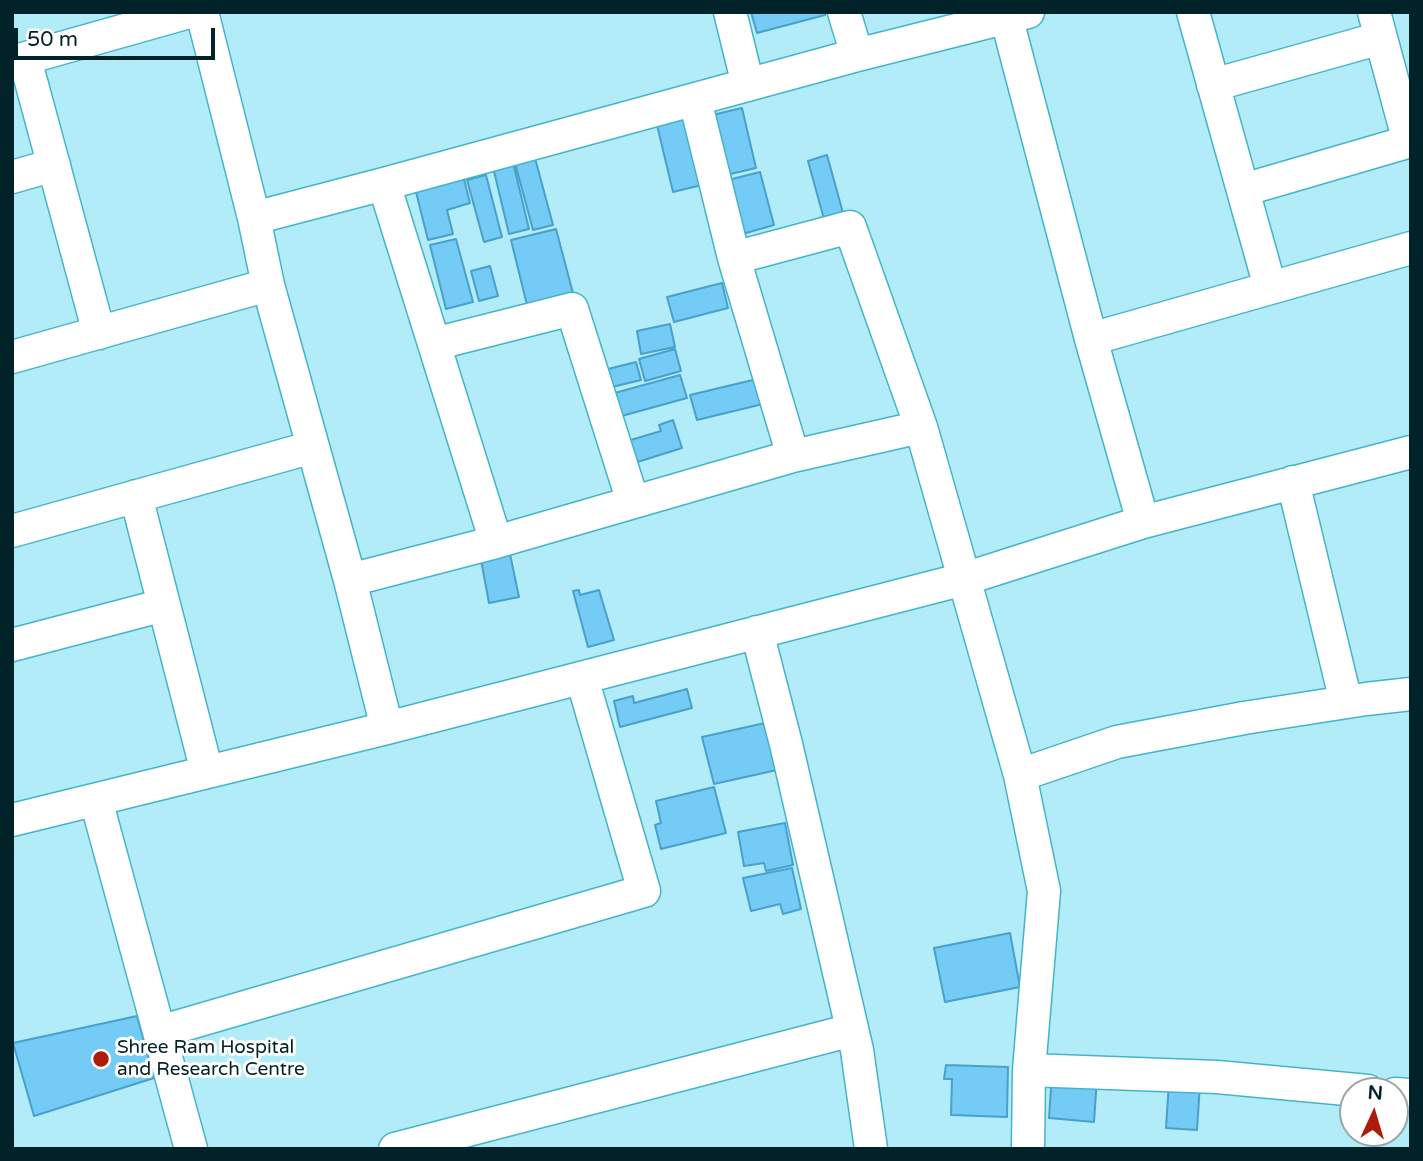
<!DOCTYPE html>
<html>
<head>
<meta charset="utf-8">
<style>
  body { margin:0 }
  #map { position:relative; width:1423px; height:1161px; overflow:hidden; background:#b2ecf8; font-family:"Varela Round",sans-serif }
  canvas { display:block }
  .frame { position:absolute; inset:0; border:14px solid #002228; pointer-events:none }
  .north { position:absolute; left:1339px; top:1077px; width:70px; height:70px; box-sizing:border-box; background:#fff; border:2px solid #99a7a9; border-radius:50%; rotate:4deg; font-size:19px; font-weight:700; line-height:28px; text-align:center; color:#002228 }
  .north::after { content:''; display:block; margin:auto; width:24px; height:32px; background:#ac1c08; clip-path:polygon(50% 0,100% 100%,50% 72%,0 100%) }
  .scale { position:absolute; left:14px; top:28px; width:201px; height:32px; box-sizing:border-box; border:4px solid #002228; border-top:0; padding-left:9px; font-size:21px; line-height:24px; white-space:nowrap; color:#002228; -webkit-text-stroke:5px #fff; paint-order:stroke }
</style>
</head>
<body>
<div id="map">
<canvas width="1423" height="1161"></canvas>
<div class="frame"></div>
<div class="north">N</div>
<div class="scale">50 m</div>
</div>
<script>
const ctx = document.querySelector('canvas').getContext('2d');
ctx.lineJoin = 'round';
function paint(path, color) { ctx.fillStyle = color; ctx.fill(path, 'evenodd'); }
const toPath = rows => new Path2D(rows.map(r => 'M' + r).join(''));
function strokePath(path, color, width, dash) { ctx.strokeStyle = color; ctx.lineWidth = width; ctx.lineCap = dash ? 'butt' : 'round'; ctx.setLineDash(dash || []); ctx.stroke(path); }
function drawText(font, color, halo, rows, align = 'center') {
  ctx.font = font + ' "Varela Round",sans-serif'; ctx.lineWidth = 6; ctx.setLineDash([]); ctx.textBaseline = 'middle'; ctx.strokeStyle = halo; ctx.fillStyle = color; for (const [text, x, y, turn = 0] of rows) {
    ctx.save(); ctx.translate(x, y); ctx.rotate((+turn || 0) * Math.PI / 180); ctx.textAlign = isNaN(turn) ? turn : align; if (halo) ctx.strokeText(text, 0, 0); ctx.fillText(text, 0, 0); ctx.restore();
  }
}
const building = toPath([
  [751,12,825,12,825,15,757,33,751,12],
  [742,108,756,168,722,176,708,116,742,108],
  [690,117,706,184,673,192,657,125,690,117],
  [827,155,843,213,824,219,808,161,827,155],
  [535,158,553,225,533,230,515,163,535,158],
  [513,162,529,229,509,234,493,167,513,162],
  [760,172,774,225,739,235,724,181,760,172],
  [486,175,502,237,484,242,467,180,486,175],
  [464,179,470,203,447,210,453,234,428,240,416,192,464,179],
  [556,229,574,297,528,309,511,240,556,229],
  [456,239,473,302,446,309,430,245,456,239],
  [490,266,498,296,479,301,471,271,490,266],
  [722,283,728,308,674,322,667,297,722,283],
  [670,324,675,347,641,354,637,331,670,324],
  [675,349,681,371,645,381,639,359,675,349],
  [636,362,641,380,608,388,604,370,636,362],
  [680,375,687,398,618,417,611,394,680,375],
  [757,379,763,404,697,420,690,395,757,379],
  [673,420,682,448,631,464,624,442,661,431,659,425,673,420],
  [510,554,519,597,489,603,481,560,510,554],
  [579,590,580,595,599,590,614,640,588,647,573,591,579,590],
  [687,689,692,708,620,727,614,701,633,696,634,703,687,689],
  [765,723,777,770,714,784,702,737,765,723],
  [714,787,726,833,661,849,655,825,661,823,656,801,714,787],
  [785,823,793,865,766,871,764,863,744,866,738,832,785,823],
  [792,868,801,909,783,914,780,904,751,911,743,878,792,868],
  [1010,933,1020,987,945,1002,934,948,1010,933],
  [137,1016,154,1078,34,1116,13,1043,137,1016],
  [946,1065,1008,1067,1007,1117,951,1115,952,1079,944,1079,946,1065],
  [1052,1074,1097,1078,1094,1122,1049,1118,1052,1074],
  [1169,1082,1200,1084,1197,1130,1166,1128,1169,1082]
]);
const street = toPath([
  [202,12,254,218,268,285,350,580,387,728],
  [730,12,748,85],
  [844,12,857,55],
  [1005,12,1091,339,1143,522],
  [1193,12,1270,287],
  [1374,12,1409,142],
  [25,59,99,333],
  [12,62,189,12],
  [1213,85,1381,38],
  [695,100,734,258,793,456],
  [12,177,54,165],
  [384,184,496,542],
  [1243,190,1411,141],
  [254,218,384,184,857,55,1028,12],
  [734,258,850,227,921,427,1020,775,1044,891,1029,1070,1028,1149],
  [1091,339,1411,248],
  [434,344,572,309,633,502],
  [12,357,268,285],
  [1293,482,1346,702],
  [136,496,207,772],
  [12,531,313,447],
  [350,580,496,542,793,456,921,427],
  [757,632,786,744,857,1050,871,1149],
  [12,645,164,605],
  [1020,775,1117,742,1244,718,1366,699,1411,694],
  [96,800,191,1149],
  [12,820,387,728,964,579,1143,522,1411,452],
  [159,1032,644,891,582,678],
  [1029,1070,1217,1077,1368,1091],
  [1395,1094,1411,1095],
  [395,1149,852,1030]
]);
const markers = [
  [101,1059,9,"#ac1c08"]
];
const poiNames = [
  ["Shree Ram Hospital",117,1048],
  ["and Research Centre",117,1070]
];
paint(building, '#74cbf6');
strokePath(building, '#49a0c8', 2);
strokePath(street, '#46b4c7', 35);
strokePath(street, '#fff', 32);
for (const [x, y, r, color] of markers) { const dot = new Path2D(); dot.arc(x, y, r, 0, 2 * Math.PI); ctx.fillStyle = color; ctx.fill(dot); strokePath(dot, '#fff', 2.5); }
drawText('19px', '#002228', '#fff', poiNames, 'left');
</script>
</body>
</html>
